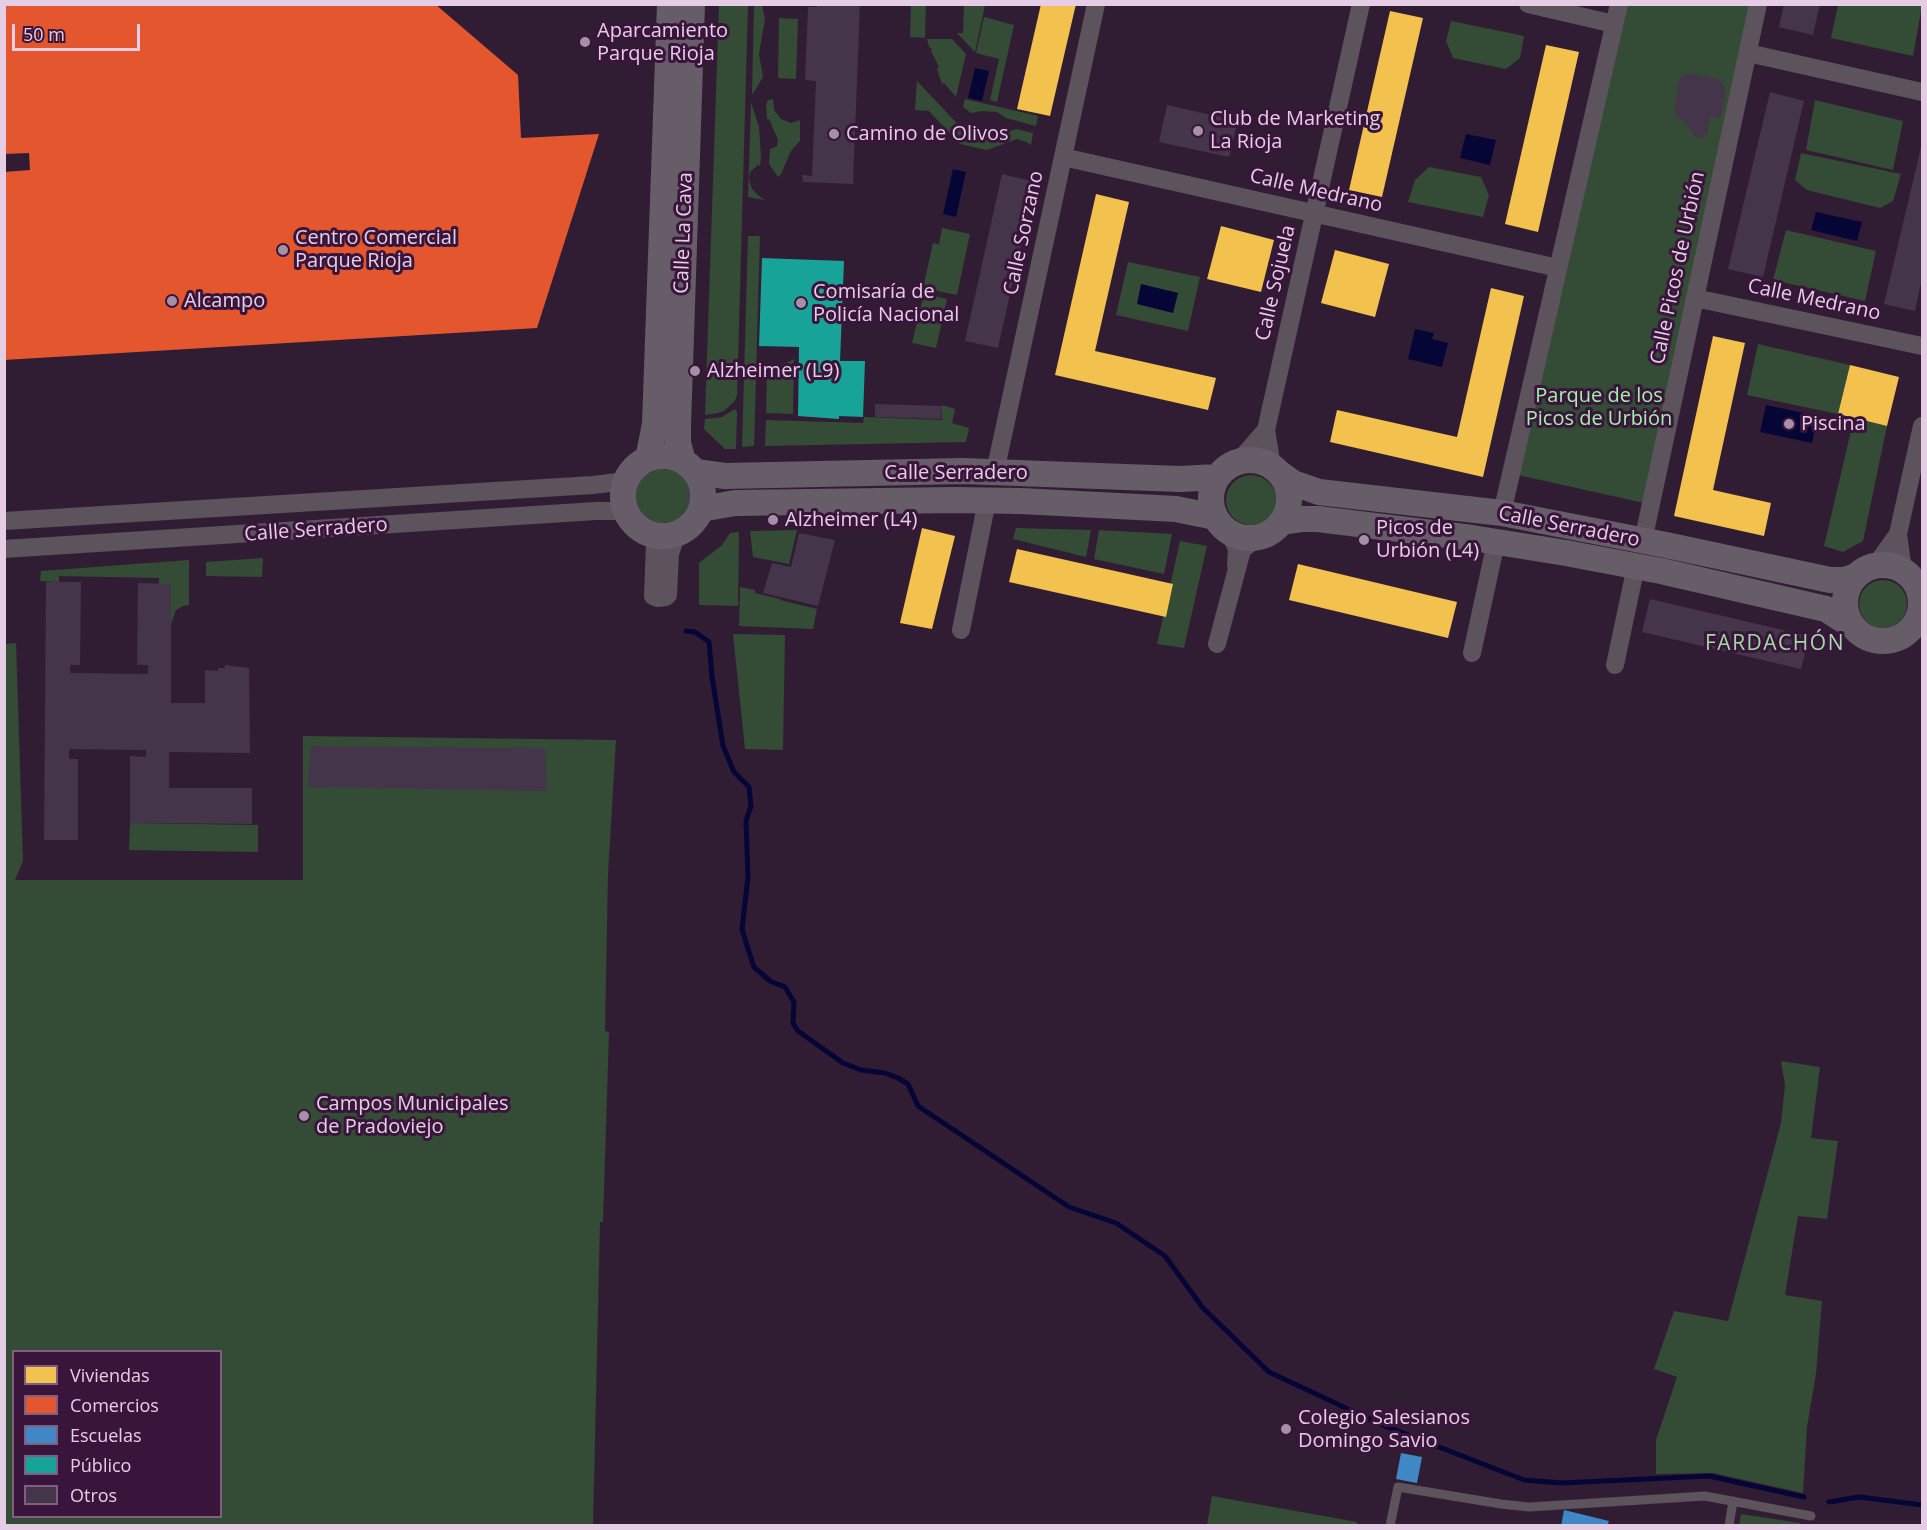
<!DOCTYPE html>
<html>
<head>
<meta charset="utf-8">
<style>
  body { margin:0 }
  #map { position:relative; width:1927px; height:1530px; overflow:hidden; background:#311d33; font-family:"Open Sans",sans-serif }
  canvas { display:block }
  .frame { position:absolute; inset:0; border:6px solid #e5cee5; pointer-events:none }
  .legend { position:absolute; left:12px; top:1350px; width:210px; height:168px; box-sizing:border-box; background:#39153b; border:2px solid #7e5f7f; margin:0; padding:8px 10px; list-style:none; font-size:18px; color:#e5cee5 }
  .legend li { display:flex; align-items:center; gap:12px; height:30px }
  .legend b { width:30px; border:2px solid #7e5f7f }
  .scale { position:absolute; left:12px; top:24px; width:128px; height:27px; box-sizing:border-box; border:3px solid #e5cee5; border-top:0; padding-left:8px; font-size:18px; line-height:21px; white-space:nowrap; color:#e5cee5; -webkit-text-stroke:4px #39153b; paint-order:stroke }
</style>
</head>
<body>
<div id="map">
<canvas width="1927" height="1530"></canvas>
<div class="frame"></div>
<ul class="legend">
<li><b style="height:16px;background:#f2c14e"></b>Viviendas</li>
<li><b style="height:16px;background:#e4572e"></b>Comercios</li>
<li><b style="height:16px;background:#3f88c5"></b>Escuelas</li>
<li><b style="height:16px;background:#17a398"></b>Público</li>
<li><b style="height:16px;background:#44354a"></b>Otros</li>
</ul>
<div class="scale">50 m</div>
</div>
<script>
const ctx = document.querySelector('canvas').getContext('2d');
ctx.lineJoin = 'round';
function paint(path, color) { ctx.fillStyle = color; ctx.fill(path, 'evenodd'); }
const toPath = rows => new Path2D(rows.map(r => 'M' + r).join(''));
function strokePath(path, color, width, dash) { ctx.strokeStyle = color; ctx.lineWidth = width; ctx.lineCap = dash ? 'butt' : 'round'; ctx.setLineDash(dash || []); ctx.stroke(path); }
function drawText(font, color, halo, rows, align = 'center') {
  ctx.font = font + ' "Open Sans",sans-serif'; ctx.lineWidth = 6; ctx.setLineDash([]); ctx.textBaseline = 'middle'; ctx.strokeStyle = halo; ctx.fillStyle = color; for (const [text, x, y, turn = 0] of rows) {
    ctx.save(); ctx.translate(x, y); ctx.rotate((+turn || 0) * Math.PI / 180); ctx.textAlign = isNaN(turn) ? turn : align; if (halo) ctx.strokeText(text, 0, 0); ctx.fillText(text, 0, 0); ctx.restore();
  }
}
const green = toPath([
  [719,5,748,5,737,396,734,402,724,411,718,413,705,415],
  [754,5,762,5,765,19,759,54,763,77,752,95],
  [911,5,926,5,925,38,910,37],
  [964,5,985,5,975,52,957,33,963,33],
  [1624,5,1755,5,1644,503,1518,475],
  [1917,5,1922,6,1913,56,1831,38,1838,5],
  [984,17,1014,25,997,102,990,100,999,59,976,53],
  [779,18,798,19,796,79,778,78],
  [1451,21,1524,36,1520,58,1506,69,1453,58,1446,41],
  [927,39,952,39,966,54,956,97,944,83,942,84,937,69,939,67,931,51,932,49,929,47],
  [917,81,969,136,986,140,1016,129,1033,133,1031,145,1027,142,1017,139,987,150,960,144,929,111,915,110],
  [773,99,774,110,781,119,791,123,800,120,800,141,791,151,781,174,778,177,769,164,770,149,777,146,778,140,769,119,767,119,766,105,768,100],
  [965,99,1038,116,1036,126,1006,118,997,112,982,111,971,113,963,107],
  [1815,100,1903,121,1893,170,1806,150],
  [751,102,759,127,761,157,760,166,758,165,750,172,749,179,752,189,758,195,765,200,748,197],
  [1801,153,1901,174,1893,201,1880,208,1807,190,1795,180],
  [1429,167,1481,177,1489,195,1483,217,1408,202,1415,180],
  [942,228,970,234,957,295,923,288,933,243,939,244],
  [1786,230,1876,251,1865,301,1773,280],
  [748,236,760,236,754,446,742,447],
  [1128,262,1200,277,1188,331,1116,315],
  [924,294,947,299,936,348,912,343],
  [1758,344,1850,365,1838,414,1747,395],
  [794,359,793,414,766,413,767,372],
  [942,405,955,409,952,423,969,428,966,442,765,446,766,420,863,423,864,417,942,420],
  [733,410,736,410,737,412,736,449,725,449,704,429,705,419,722,417],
  [1854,418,1887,426,1863,541,1843,552,1824,546],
  '636 496a27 27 0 1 1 54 0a27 27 0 1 1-54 0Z',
  '1226 500a25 25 0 1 1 50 0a25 25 0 1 1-50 0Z',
  [1016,528,1091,530,1086,557,1013,539],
  [797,530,789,564,753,557,750,531],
  [1099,530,1172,534,1164,574,1094,559],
  [739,532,738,606,699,605,699,563,722,545,730,533],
  [1180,541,1207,546,1184,648,1157,644],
  [263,558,262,577,206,576,206,562],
  [189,560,189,605,183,606,176,610,171,624,171,584,159,584,159,578,59,576,59,582,40,581,41,571],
  '1859 604a24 24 0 1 1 48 0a24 24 0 1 1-48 0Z',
  [740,587,755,590,755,593,780,599,780,600,817,609,813,629,739,626],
  [733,634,785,635,783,750,745,749],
  [16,643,23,861,15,880,303,880,303,736,616,740,608,874,605,1031,609,1032,603,1222,600,1222,593,1525,5,1526,5,644],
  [14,1352,220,1352,220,1516,14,1516],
  [130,823,258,825,258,852,129,850],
  [1781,1061,1820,1067,1811,1138,1838,1141,1827,1219,1798,1216,1785,1295,1822,1301,1816,1374,1807,1427,1803,1493,1713,1473,1656,1474,1656,1440,1677,1377,1654,1369,1674,1311,1728,1321,1781,1123,1785,1085],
  [1212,1496,1357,1522,1357,1525,1207,1525],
  [1741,1514,1800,1523,1800,1525,1739,1525]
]);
const water = toPath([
  [975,68,989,71,982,101,968,98],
  [1466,134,1496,140,1490,165,1460,158],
  [953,169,966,172,956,217,943,214],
  [1816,212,1862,222,1857,241,1811,230],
  [1141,284,1178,293,1173,313,1137,304],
  [1415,329,1434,333,1432,339,1448,343,1442,367,1408,359],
  [1766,405,1818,416,1812,443,1760,432]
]);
const homes = toPath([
  [1041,4,1076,4,1050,116,1017,109],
  [1390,11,1423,18,1382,197,1349,190],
  [1546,45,1579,52,1538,232,1505,224],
  [1096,194,1129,202,1095,351,1216,378,1208,410,1055,375],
  [1221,226,1274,240,1261,292,1207,279],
  [1335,250,1389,264,1375,317,1321,303],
  [1491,288,1524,296,1483,477,1330,442,1337,410,1457,437],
  [1713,336,1745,343,1713,490,1771,503,1764,536,1674,516],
  [1850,365,1899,377,1887,426,1838,414],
  [922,528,955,536,932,629,900,623],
  [1017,549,1173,584,1166,617,1009,582],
  [1298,564,1457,602,1448,638,1289,600]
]);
const shops = toPath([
  [4,4,435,4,518,75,521,138,599,134,537,328,4,360,4,172,30,170,29,153,4,154]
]);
const schools = toPath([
  [1401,1453,1422,1457,1417,1483,1396,1479],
  [1564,1510,1609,1521,1607,1526,1561,1526]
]);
const public = toPath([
  [762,258,844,261,840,361,865,361,863,417,839,416,839,419,798,416,799,347,759,346]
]);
const stream = toPath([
  [686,631,695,632,709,642,712,677,723,746,734,772,749,787,751,806,746,821,748,877,742,929,748,949,754,967,770,981,785,987,794,1002,793,1023,798,1031,843,1063,861,1070,885,1073,898,1078,908,1084,918,1106,1069,1207,1116,1223,1165,1256,1203,1308,1269,1372,1380,1424,1524,1480,1562,1483,1709,1476,1804,1497],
  [1829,1502,1859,1497,1922,1505]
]);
const building = toPath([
  [817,4,860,4,853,184,803,182,802,175,812,176,816,81,805,80,808,7,817,7],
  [1784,4,1820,4,1813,35,1779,27],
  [1689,73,1719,79,1722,82,1726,90,1720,118,1710,116,1707,134,1702,138,1696,137,1683,121,1675,116,1674,111,1679,81,1681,77],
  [1770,92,1804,101,1763,277,1728,269],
  [1167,105,1238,121,1229,157,1159,142],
  [1922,143,1922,278,1915,311,1884,304],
  [1002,174,1035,182,998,348,965,341],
  [875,404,942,406,941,419,875,417],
  [799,533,835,540,818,606,763,593,772,563,791,567],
  [46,582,81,582,80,665,70,665,70,673,148,674,148,665,137,665,138,583,171,584,171,703,205,703,205,670,218,671,218,668,225,668,225,665,249,668,250,753,169,752,169,788,252,788,252,824,130,823,130,756,146,757,146,750,69,749,69,759,78,759,78,840,44,840],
  [1650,599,1809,636,1801,669,1642,632],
  [311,746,545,748,547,791,308,787]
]);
const lane = toPath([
  [1390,1526,1398,1487,1501,1504,1529,1507,1705,1496,1811,1516],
  [1729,1526,1733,1501]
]);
const street = toPath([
  [1528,4,1614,24],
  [1748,53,1922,92],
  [1063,157,1558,268],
  [1695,298,1922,346],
  [1239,461,1266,430],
  [1272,466,1266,430,1361,4],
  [995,472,1096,4],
  [1502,513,1619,4],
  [4,521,593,485,626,481],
  [1229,532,1237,549,1236,565],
  [651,533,655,543,653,596,657,598,666,597,668,595,670,554,677,533],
  [1643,541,1758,4],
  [4,549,596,511,626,511],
  [1875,566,1898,534],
  [1903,570,1898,534,1922,426],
  [961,630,987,501],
  [1217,644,1242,550,1258,537],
  [1472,653,1496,542],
  [1615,665,1636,566]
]);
const secondary = toPath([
  '623 496a40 40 0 1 1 80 0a40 40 0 1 1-80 0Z',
  [648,459,655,424,670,4],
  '1211 499a39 39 0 1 1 78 0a39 39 0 1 1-78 0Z',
  [683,461,678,443,678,425,692,4],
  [696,472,725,476,963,471,1180,479,1217,477],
  [1282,475,1293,483,1319,492,1502,513,1666,545,1830,580,1845,580,1856,576],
  [701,509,735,503,954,500,1021,501,1176,509,1215,517],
  [1282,522,1303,519,1318,519,1472,538,1566,553,1661,571,1826,609,1851,625],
  '1845 603a38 38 0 1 1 76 0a38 38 0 1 1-76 0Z'
]);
const markers = [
  [585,42,6,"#a690a7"],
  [1198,131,6,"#a690a7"],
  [834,134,6,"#a690a7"],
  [283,250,6,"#a690a7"],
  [172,301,6,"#a690a7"],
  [801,303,6,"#a690a7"],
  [695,371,6,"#a690a7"],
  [1789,424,6,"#a690a7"],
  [773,520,6,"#a690a7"],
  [1364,540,6,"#a690a7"],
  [304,1116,6,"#a690a7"],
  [1286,1429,6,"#a690a7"]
];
const poiNames = [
  ["Aparcamiento",597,31],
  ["Parque Rioja",597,54],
  ["Club de Marketing",1210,119],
  ["La Rioja",1210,142],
  ["Camino de Olivos",846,134],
  ["Centro Comercial",295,238],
  ["Parque Rioja",295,261],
  ["Comisaría de",813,292],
  ["Policía Nacional",813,315],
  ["Alcampo",184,301],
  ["Alzheimer (L9)",707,371],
  ["Piscina",1801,424],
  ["Alzheimer (L4)",785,520],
  ["Picos de",1376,528],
  ["Urbión (L4)",1376,551],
  ["Campos Municipales",316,1104],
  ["de Pradoviejo",316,1127],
  ["Colegio Salesianos",1298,1418],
  ["Domingo Savio",1298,1441]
];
const streetNames = [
  ["Calle Medrano",1316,191,13],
  ["Calle La Cava",684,233,-88],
  ["Calle Sorzano",1024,233,-78],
  ["Calle Picos de Urbión",1678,268,-78],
  ["Calle Sojuela",1276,283,-77],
  ["Calle Medrano",1814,300,12],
  ["Calle Serradero",956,473],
  ["Calle Serradero",1569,527,11],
  ["Calle Serradero",316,530,-4]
];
const parkNames = [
  ["Parque de los",1599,396],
  ["Picos de Urbión",1599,419]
];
const neighbourhoodNames = [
  ["FARDACHÓN",1775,644]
];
paint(green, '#344b35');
paint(water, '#050536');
paint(homes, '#f2c14e');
paint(shops, '#e4572e');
paint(schools, '#3f88c5');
paint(public, '#17a398');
strokePath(stream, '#050536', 5);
paint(building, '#44354a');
strokePath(lane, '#5c535d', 9);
strokePath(street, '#5c535d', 18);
strokePath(secondary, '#675d68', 26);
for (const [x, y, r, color] of markers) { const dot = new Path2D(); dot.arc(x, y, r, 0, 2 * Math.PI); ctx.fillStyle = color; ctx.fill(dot); strokePath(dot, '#39153b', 2); }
drawText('20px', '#e5cee5', '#39153b', poiNames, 'left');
drawText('20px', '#e5cee5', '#39153b', streetNames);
drawText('20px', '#a3f1a6', '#39153b', parkNames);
ctx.letterSpacing = '1.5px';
drawText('21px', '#a0dca2', '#39153b', neighbourhoodNames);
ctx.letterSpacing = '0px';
</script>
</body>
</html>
